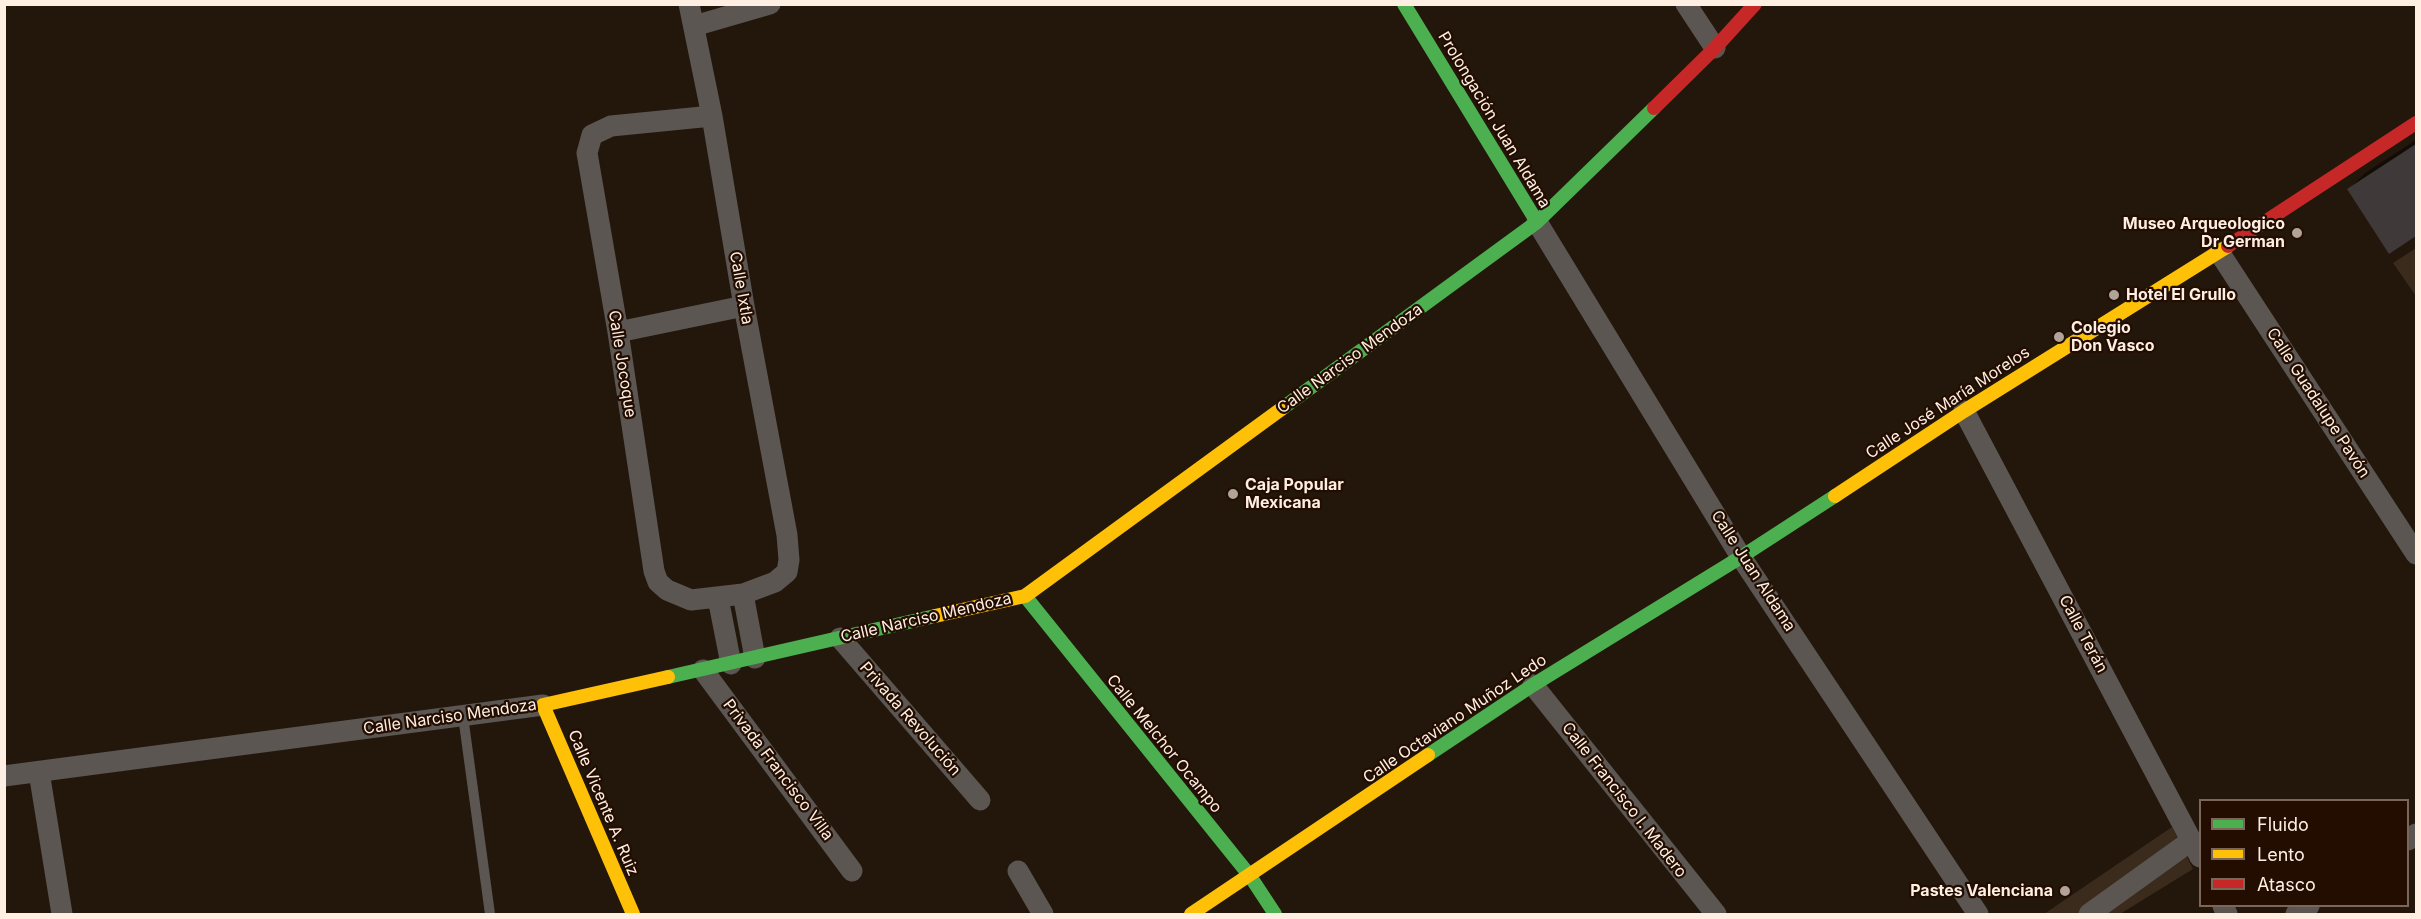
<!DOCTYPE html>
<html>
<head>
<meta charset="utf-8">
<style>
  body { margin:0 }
  #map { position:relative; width:2421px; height:919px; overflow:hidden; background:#23170c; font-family:Inter,sans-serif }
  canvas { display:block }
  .frame { position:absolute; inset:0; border:6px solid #feefe2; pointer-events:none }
  .legend { position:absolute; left:2199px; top:799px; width:210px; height:108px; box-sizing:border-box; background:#220d00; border:2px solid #7a675a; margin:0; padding:8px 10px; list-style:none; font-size:18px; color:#feefe2 }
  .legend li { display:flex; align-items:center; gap:12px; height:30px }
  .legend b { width:30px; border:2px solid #7a675a }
</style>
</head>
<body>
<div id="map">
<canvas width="2421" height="919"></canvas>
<div class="frame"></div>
<ul class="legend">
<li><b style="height:8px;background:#4caf50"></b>Fluido</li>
<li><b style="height:8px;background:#ffc107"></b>Lento</li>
<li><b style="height:8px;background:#c62828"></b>Atasco</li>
</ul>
</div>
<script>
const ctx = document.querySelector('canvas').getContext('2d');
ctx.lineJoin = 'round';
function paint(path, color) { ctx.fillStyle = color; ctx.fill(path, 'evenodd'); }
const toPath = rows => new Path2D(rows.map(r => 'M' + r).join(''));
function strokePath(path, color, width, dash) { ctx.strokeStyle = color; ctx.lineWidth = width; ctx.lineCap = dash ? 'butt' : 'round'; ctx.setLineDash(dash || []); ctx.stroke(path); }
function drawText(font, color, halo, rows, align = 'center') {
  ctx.font = font + ' Inter,sans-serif'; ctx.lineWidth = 4.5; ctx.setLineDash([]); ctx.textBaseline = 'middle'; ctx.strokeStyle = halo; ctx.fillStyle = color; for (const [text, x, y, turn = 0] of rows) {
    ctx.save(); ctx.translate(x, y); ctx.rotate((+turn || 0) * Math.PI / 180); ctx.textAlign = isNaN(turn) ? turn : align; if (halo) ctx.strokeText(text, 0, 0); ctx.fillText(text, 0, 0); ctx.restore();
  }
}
const green = toPath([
  [2416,248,2416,296,2393,263],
  [2172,827,2193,869,2120,914,2044,914]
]);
const shadow = toPath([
  [2416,140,2416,235,2389,252,2349,189,2365,173]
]);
const building = toPath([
  [2416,144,2416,236,2389,254,2347,189]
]);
const lane = toPath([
  [463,716,490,914]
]);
const street = toPath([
  [689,4,712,116,744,306,787,535,789,560,787,572,775,582,743,594,691,600,667,590,658,582,654,571,618,332,587,153,592,135,611,126,712,116],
  [1686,4,1715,48],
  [694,26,770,4],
  [1537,222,1741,557,1978,914],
  [2219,252,2416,554],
  [618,332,744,306],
  [1964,411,2200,857],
  [743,594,755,658],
  [718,598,731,664],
  [840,638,980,800],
  [703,670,852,871],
  [1533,685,1716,914],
  [39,772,62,914],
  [4,776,543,705],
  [2408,840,2416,834],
  [1018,871,1043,914],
  [2223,906,2227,914],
  [2089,914,2192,840],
  [2296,914,2309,906]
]);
const fast = toPath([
  [1404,4,1537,222],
  [1284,407,1537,222,1654,108],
  [1025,596,1250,876,1275,914],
  [668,677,935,616],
  [1428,755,1533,685,1741,557,1835,496]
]);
const slow = toPath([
  [1835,496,1964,411,2228,246],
  [935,616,1025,596,1284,407],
  [633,914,543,705,668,677],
  [1191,914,1428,755]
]);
const jam = toPath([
  [1654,108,1715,48,1755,4],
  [2228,246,2416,123]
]);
const markers = [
  [2297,233,6,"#b1a397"],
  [2114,295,6,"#b1a397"],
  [2059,337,6,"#b1a397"],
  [1233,494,6,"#b1a397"],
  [2065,891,6,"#b1a397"]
];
const streetNames = [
  ["Prolongación Juan Aldama",1494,120,59],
  ["Calle Ixtla",741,288,80],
  ["Calle Narciso Mendoza",1350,359,-36],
  ["Calle Jocoque",622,364,81],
  ["Calle José María Morelos",1948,403,-33],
  ["Calle Guadalupe Pavón",2318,403,57],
  ["Calle Juan Aldama",1753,571,57],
  ["Calle Narciso Mendoza",926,618,-13],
  ["Calle Terán",2083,634,62],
  ["Calle Narciso Mendoza",450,717,-8],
  ["Privada Revolución",910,719,49],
  ["Calle Octaviano Muñoz Ledo",1455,719,-34],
  ["Calle Melchor Ocampo",1164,744,51],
  ["Privada Francisco Villa",778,770,53],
  ["Calle Francisco I. Madero",1624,800,52],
  ["Calle Vicente A. Ruiz",603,803,67]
];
const poiNames = [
  ["Museo Arqueologico",2285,224,"right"],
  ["Dr German",2285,242,"right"],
  ["Hotel El Grullo",2126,295],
  ["Colegio",2071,328],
  ["Don Vasco",2071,346],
  ["Caja Popular",1245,485],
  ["Mexicana",1245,503],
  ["Pastes Valenciana",2053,891,"right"]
];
paint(green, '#3a2b1d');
paint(shadow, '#0007');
paint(building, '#403939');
strokePath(lane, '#5b5652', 10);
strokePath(street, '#5b5652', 21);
strokePath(fast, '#4caf50', 14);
strokePath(slow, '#ffc107', 14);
strokePath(jam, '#c62828', 14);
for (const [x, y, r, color] of markers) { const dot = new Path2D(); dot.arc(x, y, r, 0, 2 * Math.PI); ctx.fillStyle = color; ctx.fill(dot); strokePath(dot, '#220d00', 2); }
drawText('16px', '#feefe2', '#220d00', streetNames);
drawText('bold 16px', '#feefe2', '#220d00', poiNames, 'left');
</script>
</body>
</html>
